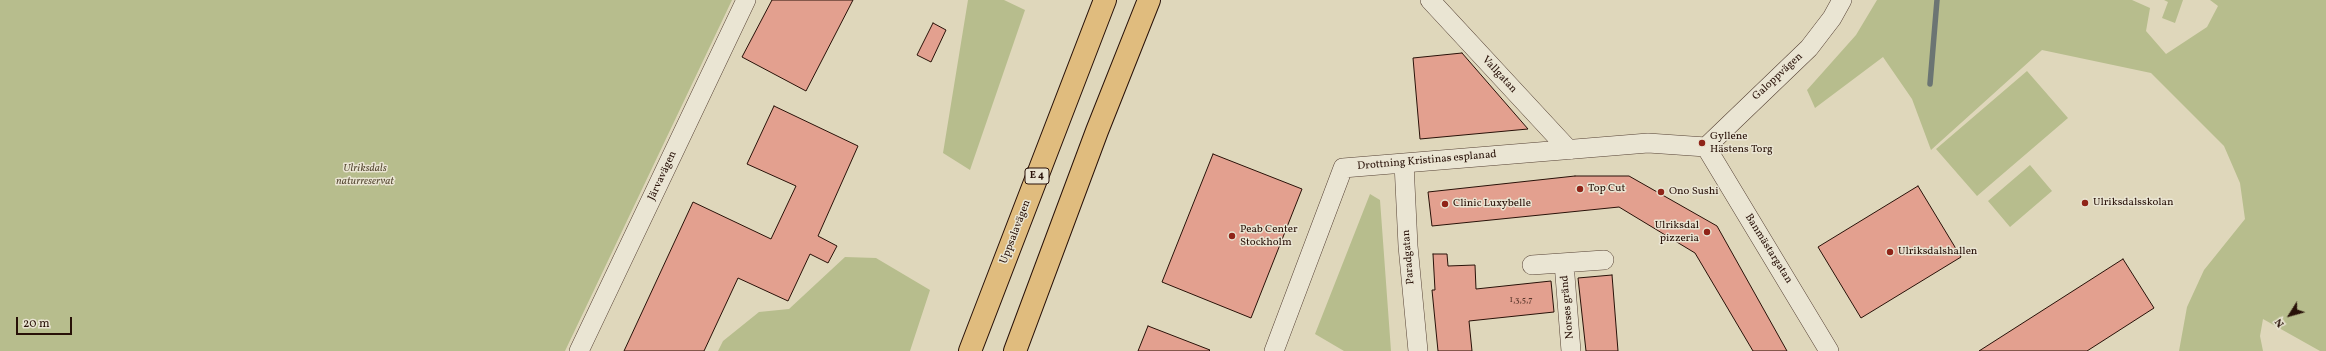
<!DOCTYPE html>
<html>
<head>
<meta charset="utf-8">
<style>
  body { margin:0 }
  #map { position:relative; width:2326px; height:351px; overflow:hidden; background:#dfd7bb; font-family:Vollkorn,serif }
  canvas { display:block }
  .north { position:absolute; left:2270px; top:295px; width:40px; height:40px; -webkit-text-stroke:3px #eae5d3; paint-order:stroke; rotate:233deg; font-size:11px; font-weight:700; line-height:16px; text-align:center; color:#281108 }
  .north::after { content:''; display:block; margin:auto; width:14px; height:18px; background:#281108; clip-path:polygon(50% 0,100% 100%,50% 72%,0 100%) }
  .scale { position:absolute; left:16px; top:317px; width:56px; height:18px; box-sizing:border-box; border:2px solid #281108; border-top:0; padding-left:5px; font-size:12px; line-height:14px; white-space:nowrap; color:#281108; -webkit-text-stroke:3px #eae5d3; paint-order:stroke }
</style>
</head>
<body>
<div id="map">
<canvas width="2326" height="351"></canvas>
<div class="north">N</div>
<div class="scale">20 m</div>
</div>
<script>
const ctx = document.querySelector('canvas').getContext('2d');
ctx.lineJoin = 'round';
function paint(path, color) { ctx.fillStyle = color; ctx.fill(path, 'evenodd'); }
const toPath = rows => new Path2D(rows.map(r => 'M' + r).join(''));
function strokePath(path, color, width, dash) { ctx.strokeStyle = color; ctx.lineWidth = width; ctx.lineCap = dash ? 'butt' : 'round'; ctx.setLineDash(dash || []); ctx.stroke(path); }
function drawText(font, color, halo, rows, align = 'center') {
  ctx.font = font + ' Vollkorn,serif'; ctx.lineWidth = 3; ctx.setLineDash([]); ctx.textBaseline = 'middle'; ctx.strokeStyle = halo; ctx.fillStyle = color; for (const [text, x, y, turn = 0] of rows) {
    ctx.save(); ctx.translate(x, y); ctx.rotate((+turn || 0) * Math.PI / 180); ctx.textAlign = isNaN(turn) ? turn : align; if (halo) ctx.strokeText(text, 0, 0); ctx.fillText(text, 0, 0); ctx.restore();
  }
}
const green = toPath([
  [0,0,732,0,565,351,0,351],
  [968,0,1004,0,1025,10,970,170,943,153],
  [1877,0,2132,0,2150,8,2146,31,2166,54,2207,27,2218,6,2210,0,2326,0,2326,351,2320,351,2263,319,2260,336,2263,351,2179,351,2187,307,2204,270,2245,219,2240,183,2224,146,2151,73,2042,50,1931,150,1912,99,1883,57,1815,108,1807,90,1856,35],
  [2164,0,2183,0,2175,23,2162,18,2168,2],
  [2027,71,2068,118,1977,196,1936,149],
  [2030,165,2052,191,2010,227,1988,201],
  [1370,194,1380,200,1391,351,1344,351,1315,334],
  [845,257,876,258,930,290,910,351,718,351,723,341,759,312,789,309]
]);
const stream = toPath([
  [1930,84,1937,0]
]);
const building = toPath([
  [772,0,853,0,806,91,742,57,772,0],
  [933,23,946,30,931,62,917,55,933,23],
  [1462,53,1528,129,1420,139,1413,58,1462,53],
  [774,106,858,146,818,236,837,246,828,263,810,254,788,301,738,278,704,351,624,351,693,202,771,239,796,186,747,164,774,106],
  [1213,154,1302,189,1251,318,1162,282,1213,154],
  [1575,176,1629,176,1717,226,1787,351,1753,351,1695,253,1619,207,1432,226,1428,192,1575,176],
  [1918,186,1961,257,1861,318,1818,247,1918,186],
  [1433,254,1447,254,1448,266,1475,265,1476,289,1551,281,1554,312,1469,321,1472,351,1438,351,1432,290,1435,290,1433,254],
  [2123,259,2154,308,2087,351,1979,351,2123,259],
  [1612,275,1618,351,1586,351,1578,278,1612,275],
  [1148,326,1210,350,1209,351,1138,351,1148,326]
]);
const minor = toPath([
  [1430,0,1569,150],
  [1706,147,1829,351],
  [1706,147,1809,48,1832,18,1842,0],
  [1404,163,1408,246,1418,351],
  [1564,263,1571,351],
  [1532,265,1604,260],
  [579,351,746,0],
  [1274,351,1343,168,1648,143,1706,147]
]);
const highway = toPath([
  [970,351,1105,0],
  [1015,351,1097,131,1149,0]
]);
const markers = [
  [1702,143,4,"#8f2418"],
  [1580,189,4,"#8f2418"],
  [1661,192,4,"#8f2418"],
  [2085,203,4,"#8f2418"],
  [1445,204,4,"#8f2418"],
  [1707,232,4,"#8f2418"],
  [1232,236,4,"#8f2418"],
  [1890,252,4,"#8f2418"]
];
const numberNames = [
  ["1,3,5,7",1521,300]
];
const shields = [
  [1037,176,24]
];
const shieldNames = [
  ["E 4",1037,176]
];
const streetNames = [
  ["Vallgatan",1499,75,47],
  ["Galoppvägen",1778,77,-43],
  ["Drottning Kristinas esplanad",1427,161,-5],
  ["Järvavägen",663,176,-65],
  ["Uppsalavägen",1016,232,-69],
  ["Banmästargatan",1768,249,58],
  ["Paradgatan",1409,257,-95],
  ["Norses gränd",1568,307,-95]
];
const poiNames = [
  ["Gyllene",1710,137],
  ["Hästens Torg",1710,150],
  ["Top Cut",1588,189],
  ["Ono Sushi",1669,192],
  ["Ulriksdalsskolan",2093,203],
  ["Clinic Luxybelle",1453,204],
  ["Ulriksdal",1699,226,"right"],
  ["pizzeria",1699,239,"right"],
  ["Peab Center",1240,230],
  ["Stockholm",1240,243],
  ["Ulriksdalshallen",1898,252]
];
const parkNames = [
  ["Ulriksdals",365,169],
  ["naturreservat",365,182]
];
paint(green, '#b7bd8d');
strokePath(stream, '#6b7573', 5.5);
paint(building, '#e3a08f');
strokePath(building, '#281108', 1);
strokePath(minor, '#564235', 20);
strokePath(highway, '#281108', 24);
strokePath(minor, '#eae5d3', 19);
strokePath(highway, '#e0bc7e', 22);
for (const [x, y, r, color] of markers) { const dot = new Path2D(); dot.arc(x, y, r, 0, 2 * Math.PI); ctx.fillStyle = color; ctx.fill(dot); strokePath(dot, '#eae5d3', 1.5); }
drawText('9px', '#57352a', null, numberNames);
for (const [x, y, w] of shields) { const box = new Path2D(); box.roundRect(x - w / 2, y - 8, w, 16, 3); ctx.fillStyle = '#eae5d3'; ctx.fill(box); strokePath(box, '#281108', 1); }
drawText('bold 10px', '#281108', null, shieldNames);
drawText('11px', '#281108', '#eae5d3', streetNames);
drawText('11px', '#281108', '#eae5d3', poiNames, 'left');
drawText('italic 11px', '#5a4d37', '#eae5d3', parkNames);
</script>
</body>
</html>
